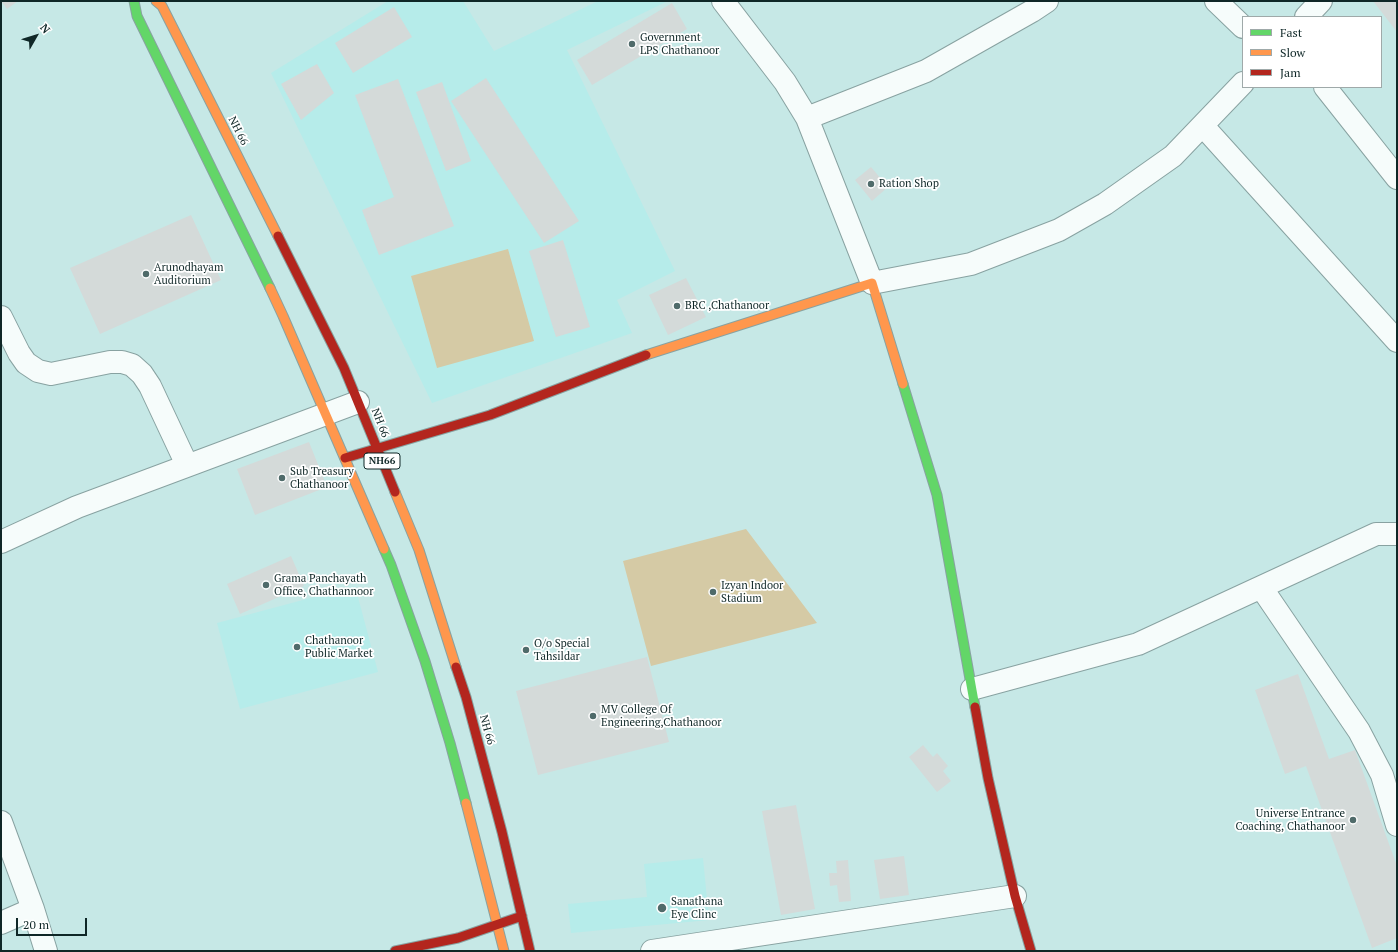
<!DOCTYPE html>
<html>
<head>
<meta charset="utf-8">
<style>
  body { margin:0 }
  #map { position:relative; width:1398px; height:952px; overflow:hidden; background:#c6e8e6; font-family:"PT Serif",serif }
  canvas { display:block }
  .frame { position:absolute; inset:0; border:2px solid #0f2727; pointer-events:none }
  .legend { position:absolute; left:1242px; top:16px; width:140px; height:72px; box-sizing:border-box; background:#fff; border:1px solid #9fa9a9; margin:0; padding:5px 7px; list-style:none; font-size:12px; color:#0f2727 }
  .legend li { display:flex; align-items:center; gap:8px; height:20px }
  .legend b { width:20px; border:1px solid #9fa9a9 }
  .north { position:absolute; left:16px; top:16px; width:40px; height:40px; -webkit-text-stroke:3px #fff; paint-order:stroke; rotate:51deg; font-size:11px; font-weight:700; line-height:16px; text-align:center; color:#0f2727 }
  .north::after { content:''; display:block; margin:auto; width:14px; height:18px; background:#0f2727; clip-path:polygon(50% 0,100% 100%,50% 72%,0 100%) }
  .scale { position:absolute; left:16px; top:918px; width:71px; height:18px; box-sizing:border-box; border:2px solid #0f2727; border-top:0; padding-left:5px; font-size:12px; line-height:14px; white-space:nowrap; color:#0f2727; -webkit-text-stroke:3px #fff; paint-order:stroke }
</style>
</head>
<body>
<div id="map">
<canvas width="1398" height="952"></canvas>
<div class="frame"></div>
<ul class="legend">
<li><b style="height:5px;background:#63d668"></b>Fast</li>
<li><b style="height:5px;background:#ff974d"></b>Slow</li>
<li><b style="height:5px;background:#b3261e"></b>Jam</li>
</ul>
<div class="north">N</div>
<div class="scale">20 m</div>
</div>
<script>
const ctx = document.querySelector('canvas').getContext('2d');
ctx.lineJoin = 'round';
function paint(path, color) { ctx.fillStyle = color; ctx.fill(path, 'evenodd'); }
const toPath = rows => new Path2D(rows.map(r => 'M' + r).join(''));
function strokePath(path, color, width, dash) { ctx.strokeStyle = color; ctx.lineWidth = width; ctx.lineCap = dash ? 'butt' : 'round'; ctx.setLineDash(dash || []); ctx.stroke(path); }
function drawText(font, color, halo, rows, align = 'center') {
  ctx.font = font + ' "PT Serif",serif'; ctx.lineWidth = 3.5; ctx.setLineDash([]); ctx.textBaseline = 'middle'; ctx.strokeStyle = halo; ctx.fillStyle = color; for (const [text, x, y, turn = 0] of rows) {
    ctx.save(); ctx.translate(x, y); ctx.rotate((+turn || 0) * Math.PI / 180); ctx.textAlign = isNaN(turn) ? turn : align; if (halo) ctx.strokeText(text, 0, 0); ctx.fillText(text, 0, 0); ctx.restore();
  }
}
const built = toPath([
  [388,1,463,1,494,51,598,1,668,1,567,50,675,271,617,300,632,333,432,403,271,73],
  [355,586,378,672,240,709,217,623],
  [703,858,709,920,571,933,568,904,647,897,644,864]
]);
const green = toPath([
  [508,249,534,341,437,368,411,276],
  [746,529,817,623,651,666,623,561]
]);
const building = toPath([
  [1,1,18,1,7,9],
  [1373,1,1397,1,1397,32],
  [672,3,687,29,592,85,577,60],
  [394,7,412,37,353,73,335,43],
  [317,64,334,93,301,120,281,84],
  [486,78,579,221,544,243,451,101],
  [398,79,454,226,379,255,362,210,394,197,355,95],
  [442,82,471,161,446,171,416,92],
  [871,167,888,187,872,201,855,180],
  [191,215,221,280,100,334,70,268],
  [563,240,590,327,556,337,529,251],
  [686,278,706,317,668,335,649,295],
  [309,442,327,487,255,515,237,469],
  [291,556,304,586,240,614,227,584],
  [647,657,669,742,538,775,516,691],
  [1298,674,1329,759,1355,750,1397,866,1397,938,1372,948,1306,766,1285,774,1255,690],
  [923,745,933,757,937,753,948,766,943,771,951,781,937,792,909,757],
  [796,805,815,909,781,915,762,811],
  [904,856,909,895,880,899,874,860],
  [848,860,851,901,839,902,837,885,830,886,829,873,837,873,836,861]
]);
const street = toPath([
  [723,1,785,82,807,118,872,283,971,264,1059,230,1105,204,1173,156,1243,83],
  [1216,1,1243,27],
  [1306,17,1321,1],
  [1325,87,1397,178],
  [807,118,926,71,1032,11,1047,1],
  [1203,126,1397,341],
  [1,317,19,353,26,363,38,371,51,374,110,362,122,362,132,365,142,374,150,386,187,465],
  [1,542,77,507,358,402],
  [1261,587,1359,731,1382,775,1397,825],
  [972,689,1138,644,1376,534,1397,534],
  [1,822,33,909,46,951],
  [1,923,33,909],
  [652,951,1015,896]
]);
const fast = toPath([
  [134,1,137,16,270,288],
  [903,384,937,495,975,707],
  [384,549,391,565,425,661,450,743,466,803]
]);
const slow = toPath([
  [156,1,162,6,278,236],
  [270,288,283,316,384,549],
  [646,355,872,283,903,384],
  [395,492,419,550,456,667],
  [466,803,504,951]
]);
const jam = toPath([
  [278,236,344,368,395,492],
  [345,458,490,415,646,355],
  [456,667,466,697,502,832,530,951],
  [975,707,988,778,1015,896,1031,951],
  [395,951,458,938,522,916]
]);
const markers = [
  [632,44,4,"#4f6b6a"],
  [871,184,4,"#4f6b6a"],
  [146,274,4,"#4f6b6a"],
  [677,306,4,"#4f6b6a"],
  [282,478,4,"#4f6b6a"],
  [266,585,4,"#4f6b6a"],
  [713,592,4,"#4f6b6a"],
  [297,647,4,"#4f6b6a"],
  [526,650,4,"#4f6b6a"],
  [593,716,4,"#4f6b6a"],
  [1353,820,4,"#4f6b6a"],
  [662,908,5,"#4f6b6a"]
];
const shields = [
  [382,461,36]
];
const shieldNames = [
  ["NH66",382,461]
];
const poiNames = [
  ["Government",640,38],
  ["LPS Chathanoor",640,51],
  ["Ration Shop",879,184],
  ["Arunodhayam",154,268],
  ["Auditorium",154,281],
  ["BRC ,Chathanoor",685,306],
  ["Sub Treasury",290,472],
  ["Chathanoor",290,485],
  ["Grama Panchayath",274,579],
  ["Office, Chathannoor",274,592],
  ["Izyan Indoor",721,586],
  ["Stadium",721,599],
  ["Chathanoor",305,641],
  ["Public Market",305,654],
  ["O/o Special",534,644],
  ["Tahsildar",534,657],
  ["MV College Of",601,710],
  ["Engineering,Chathanoor",601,723],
  ["Universe Entrance",1345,814,"right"],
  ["Coaching, Chathanoor",1345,827,"right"],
  ["Sanathana",671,902],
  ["Eye Clinc",671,915]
];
const streetNames = [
  ["NH 66",238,131,63],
  ["NH 66",380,423,68],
  ["NH 66",487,730,75]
];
paint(built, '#b6ecea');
paint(green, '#d5caa5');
paint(building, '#d4dad9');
strokePath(street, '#88a2a1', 24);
strokePath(fast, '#88a2a1', 11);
strokePath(slow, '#88a2a1', 11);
strokePath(jam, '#88a2a1', 11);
strokePath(street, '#f6fcfb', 22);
strokePath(fast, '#63d668', 9);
strokePath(slow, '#ff974d', 9);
strokePath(jam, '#b3261e', 9);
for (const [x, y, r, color] of markers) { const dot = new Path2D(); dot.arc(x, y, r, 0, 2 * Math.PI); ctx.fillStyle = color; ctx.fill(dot); strokePath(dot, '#fff', 1.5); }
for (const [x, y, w] of shields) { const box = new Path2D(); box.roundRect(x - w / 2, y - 8, w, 16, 3); ctx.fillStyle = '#fff'; ctx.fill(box); strokePath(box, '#0f2727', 1); }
drawText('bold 10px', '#0f2727', null, shieldNames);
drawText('11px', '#0f2727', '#fff', poiNames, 'left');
drawText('11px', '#0f2727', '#fff', streetNames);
</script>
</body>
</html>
